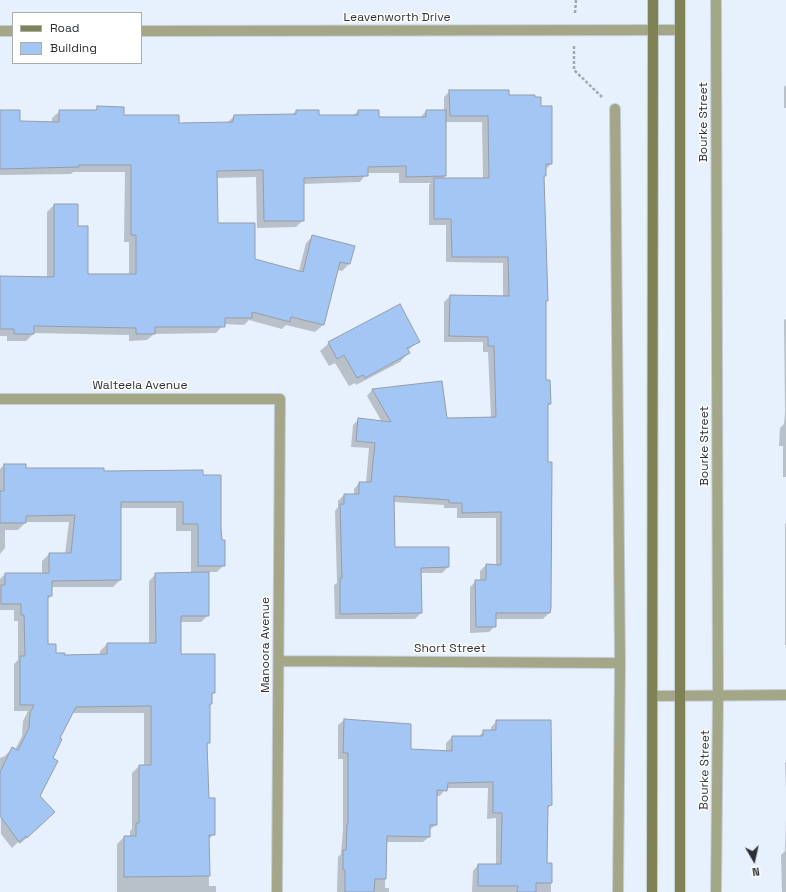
<!DOCTYPE html>
<html>
<head>
<meta charset="utf-8">
<style>
  body { margin:0 }
  #map { position:relative; width:786px; height:892px; overflow:hidden; background:#e7f0fd; font-family:"Space Grotesk",sans-serif }
  canvas { display:block }
  .legend { position:absolute; left:12px; top:12px; width:130px; height:52px; box-sizing:border-box; background:#fff; border:1px solid #abacae; margin:0; padding:5px 7px; list-style:none; font-size:12px; color:#2c3035 }
  .legend li { display:flex; align-items:center; gap:8px; height:20px }
  .legend b { width:20px; border:1px solid #abacae }
  .north { position:absolute; left:734px; top:840px; width:40px; height:40px; -webkit-text-stroke:3px #fff; paint-order:stroke; rotate:171deg; font-size:11px; font-weight:700; line-height:16px; text-align:center; color:#2c3035 }
  .north::after { content:''; display:block; margin:auto; width:14px; height:18px; background:#2c3035; clip-path:polygon(50% 0,100% 100%,50% 72%,0 100%) }
</style>
</head>
<body>
<div id="map">
<canvas width="786" height="892"></canvas>
<ul class="legend">
<li><b style="height:5px;background:#7e8254"></b>Road</li>
<li><b style="height:11px;background:#a3c6f5"></b>Building</li>
</ul>
<div class="north">N</div>
</div>
<script>
const ctx = document.querySelector('canvas').getContext('2d');
ctx.lineJoin = 'round';
function paint(path, color) { ctx.fillStyle = color; ctx.fill(path, 'evenodd'); }
const toPath = rows => new Path2D(rows.map(r => 'M' + r).join(''));
function strokePath(path, color, width, dash) { ctx.strokeStyle = color; ctx.lineWidth = width; ctx.lineCap = dash ? 'butt' : 'round'; ctx.setLineDash(dash || []); ctx.stroke(path); }
function drawText(font, color, halo, rows, align = 'center') {
  ctx.font = font + ' "Space Grotesk",sans-serif'; ctx.lineWidth = 3; ctx.setLineDash([]); ctx.textBaseline = 'middle'; ctx.strokeStyle = halo; ctx.fillStyle = color; for (const [text, x, y, turn = 0] of rows) {
    ctx.save(); ctx.translate(x, y); ctx.rotate((+turn || 0) * Math.PI / 180); ctx.textAlign = isNaN(turn) ? turn : align; if (halo) ctx.strokeText(text, 0, 0); ctx.fillText(text, 0, 0); ctx.restore();
  }
}
const shadow = toPath([
  [786,85,786,108,784,108,784,87],
  [450,91,508,96,540,107,551,164,545,170,545,175,543,178,547,301,545,303,545,381,550,404,547,407,549,613,543,619,495,619,495,626,489,632,470,633,470,587,476,581,480,581,480,571,486,565,496,566,496,518,457,518,457,508,444,508,444,505,393,502,394,548,448,567,442,573,420,573,421,613,415,619,335,619,334,585,337,583,335,511,338,507,338,501,344,495,354,495,354,489,359,483,366,483,369,448,351,447,353,425,359,419,382,422,367,396,372,390,441,382,446,419,491,418,488,352,483,352,483,342,444,342,444,302,450,296,503,297,503,263,446,262,446,225,429,225,429,185,431,183,399,183,399,173,367,173,360,182,303,184,303,220,296,227,257,228,256,177,216,178,217,224,254,260,299,271,306,243,313,236,349,264,342,271,337,270,323,325,315,332,286,325,282,329,249,320,244,325,224,324,216,333,154,334,147,340,129,341,129,335,34,333,26,341,7,341,7,336,0,336,0,278,47,278,47,212,54,205,77,227,87,275,129,275,129,242,124,242,125,172,73,172,71,174,0,175,0,111,19,122,52,123,52,118,60,111,94,111,98,107,123,116,178,124,227,123,234,116,292,115,296,111,318,116,353,116,358,111,378,111,378,118,420,118,426,111,444,111,444,97],
  [445,122,482,122,483,179,442,179,445,176],
  [786,319,786,477,783,477,783,446,779,446,780,428,784,424,785,412,784,320],
  [419,341,407,351,408,353,400,362,356,385,355,383,349,386,335,363,329,366,320,351,329,343],
  [4,465,25,469,103,472,202,471,220,528,224,565,217,572,208,572,208,615,201,622,180,622,180,655,214,692,211,696,211,703,209,705,206,787,214,834,208,840,209,886,216,886,216,892,117,892,117,844,124,837,130,837,130,831,132,829,132,773,139,766,144,766,144,713,71,713,58,739,39,796,47,819,20,844,18,842,12,848,1,834,0,758,5,756,13,748,15,750,22,736,23,721,28,711,14,711,14,664,18,660,18,621,14,621,14,610,0,610,0,579,5,574,42,574,42,561,49,554,65,554,69,522,26,522,18,530,5,530,5,548,0,554,0,469],
  [120,508,176,508,176,531,191,531,191,574,156,574,149,581,149,644,107,644,100,651,100,655,63,656,55,654,47,645,47,600,51,596,51,587,113,587,120,580],
  [786,523,786,645,785,645,785,524],
  [344,720,410,750,446,752,446,743,452,737,478,737,484,731,491,731,491,727,497,721,551,805,546,810,546,864,551,864,551,892,472,892,473,871,478,865,496,865,496,818,487,819,488,788,446,788,440,796,436,796,436,825,429,830,429,837,423,842,386,842,385,888,389,888,389,892,337,892,338,857,341,854,343,829,343,759,338,759,338,725],
  [786,762,786,788,785,763],
  [786,819,786,892,782,892,781,855,785,851]
]);
const building = toPath([
  [449,90,509,90,509,95,535,95,535,97,541,97,541,106,552,106,552,164,546,164,546,176,544,176,548,301,546,301,546,380,550,380,551,404,548,404,548,462,552,462,551,608,550,613,496,613,496,627,476,627,475,580,486,580,486,564,501,565,501,512,462,513,462,503,449,503,449,500,394,496,395,547,449,547,449,567,421,568,422,613,340,614,340,578,342,578,340,504,344,504,344,494,359,494,359,482,371,482,375,443,356,441,358,418,391,422,372,389,442,381,447,418,496,417,494,346,488,346,488,337,449,336,450,295,509,296,508,257,452,257,451,219,434,219,434,178,489,178,488,116,450,116,449,90],
  [97,106,124,107,124,115,179,115,179,123,233,122,234,115,296,114,296,110,319,110,319,115,358,115,358,110,379,110,379,117,426,117,426,110,446,110,446,176,406,177,406,166,368,167,368,176,304,178,304,221,264,221,263,170,217,171,218,223,255,223,255,259,303,272,312,235,355,246,350,264,340,262,324,325,291,317,290,322,252,312,252,318,225,318,225,327,155,327,155,334,136,334,136,328,34,326,34,334,14,334,14,329,0,329,0,276,54,277,54,204,78,204,78,226,88,226,88,274,136,274,136,235,131,235,131,165,79,165,79,167,0,169,0,110,20,110,20,121,59,122,59,110,97,110,97,106],
  [400,304,420,342,407,348,410,353,365,378,363,375,357,378,344,355,337,359,328,342,400,304],
  [4,464,26,464,26,468,104,468,104,471,203,470,203,475,221,475,221,528,222,540,225,540,225,566,198,566,198,524,183,524,183,502,121,502,121,580,52,581,52,596,48,596,48,644,56,644,56,653,65,653,64,655,107,654,107,643,156,643,155,573,209,572,209,616,181,616,181,654,215,654,215,693,212,693,212,704,210,704,210,743,207,743,209,798,215,798,215,835,209,835,210,876,124,877,124,836,136,836,136,823,139,823,139,765,151,765,151,706,76,707,60,738,62,739,53,758,58,761,40,796,55,812,27,838,26,836,19,842,0,816,0,772,12,747,18,750,29,728,30,713,34,705,20,705,20,656,25,656,24,615,21,615,21,604,1,604,1,585,5,585,5,573,49,573,49,553,71,553,75,515,26,516,26,523,0,523,0,491,4,491,4,464],
  [344,719,411,724,411,749,452,751,452,736,483,736,483,730,496,730,496,720,551,720,552,805,548,806,547,863,552,863,552,883,536,883,536,892,517,892,518,886,478,886,478,864,501,864,502,813,493,813,493,782,448,783,447,791,437,790,437,825,430,825,430,837,387,836,386,879,375,879,374,892,345,892,345,870,343,870,343,850,346,850,347,824,348,824,348,753,343,753,344,719]
]);
const path = toPath([
  [575,13,576,0],
  [574,46,574,70,602,97]
]);
const minor = toPath([
  [615,109,620,663,618,892],
  [0,399,280,399,277,892],
  [279,661,620,663],
  [716,892,718,696,716,0]
]);
const tertiary = toPath([
  [0,31,13,31],
  [141,31,680,30],
  [653,696,786,695]
]);
const secondary = toPath([
  [652,892,653,0],
  [680,892,680,0]
]);
const streetNames = [
  ["Leavenworth Drive",397,18],
  ["Bourke Street",704,122,-90],
  ["Walteela Avenue",140,386],
  ["Bourke Street",705,446,-90],
  ["Manoora Avenue",266,645,-90],
  ["Short Street",450,649],
  ["Bourke Street",705,770,-89]
];
paint(shadow, '#0003');
paint(building, '#a3c6f5');
strokePath(building, '#949da9', 1);
strokePath(minor, '#c5cdd9', 12);
strokePath(tertiary, '#c5cdd9', 12);
strokePath(secondary, '#c5cdd9', 12);
strokePath(path, '#a0a7b1', 2.5, [3, 2]);
strokePath(minor, '#a3a687', 10);
strokePath(tertiary, '#a3a687', 10);
strokePath(secondary, '#7e8254', 10);
drawText('12px', '#2c3035', '#fff', streetNames);
</script>
</body>
</html>
